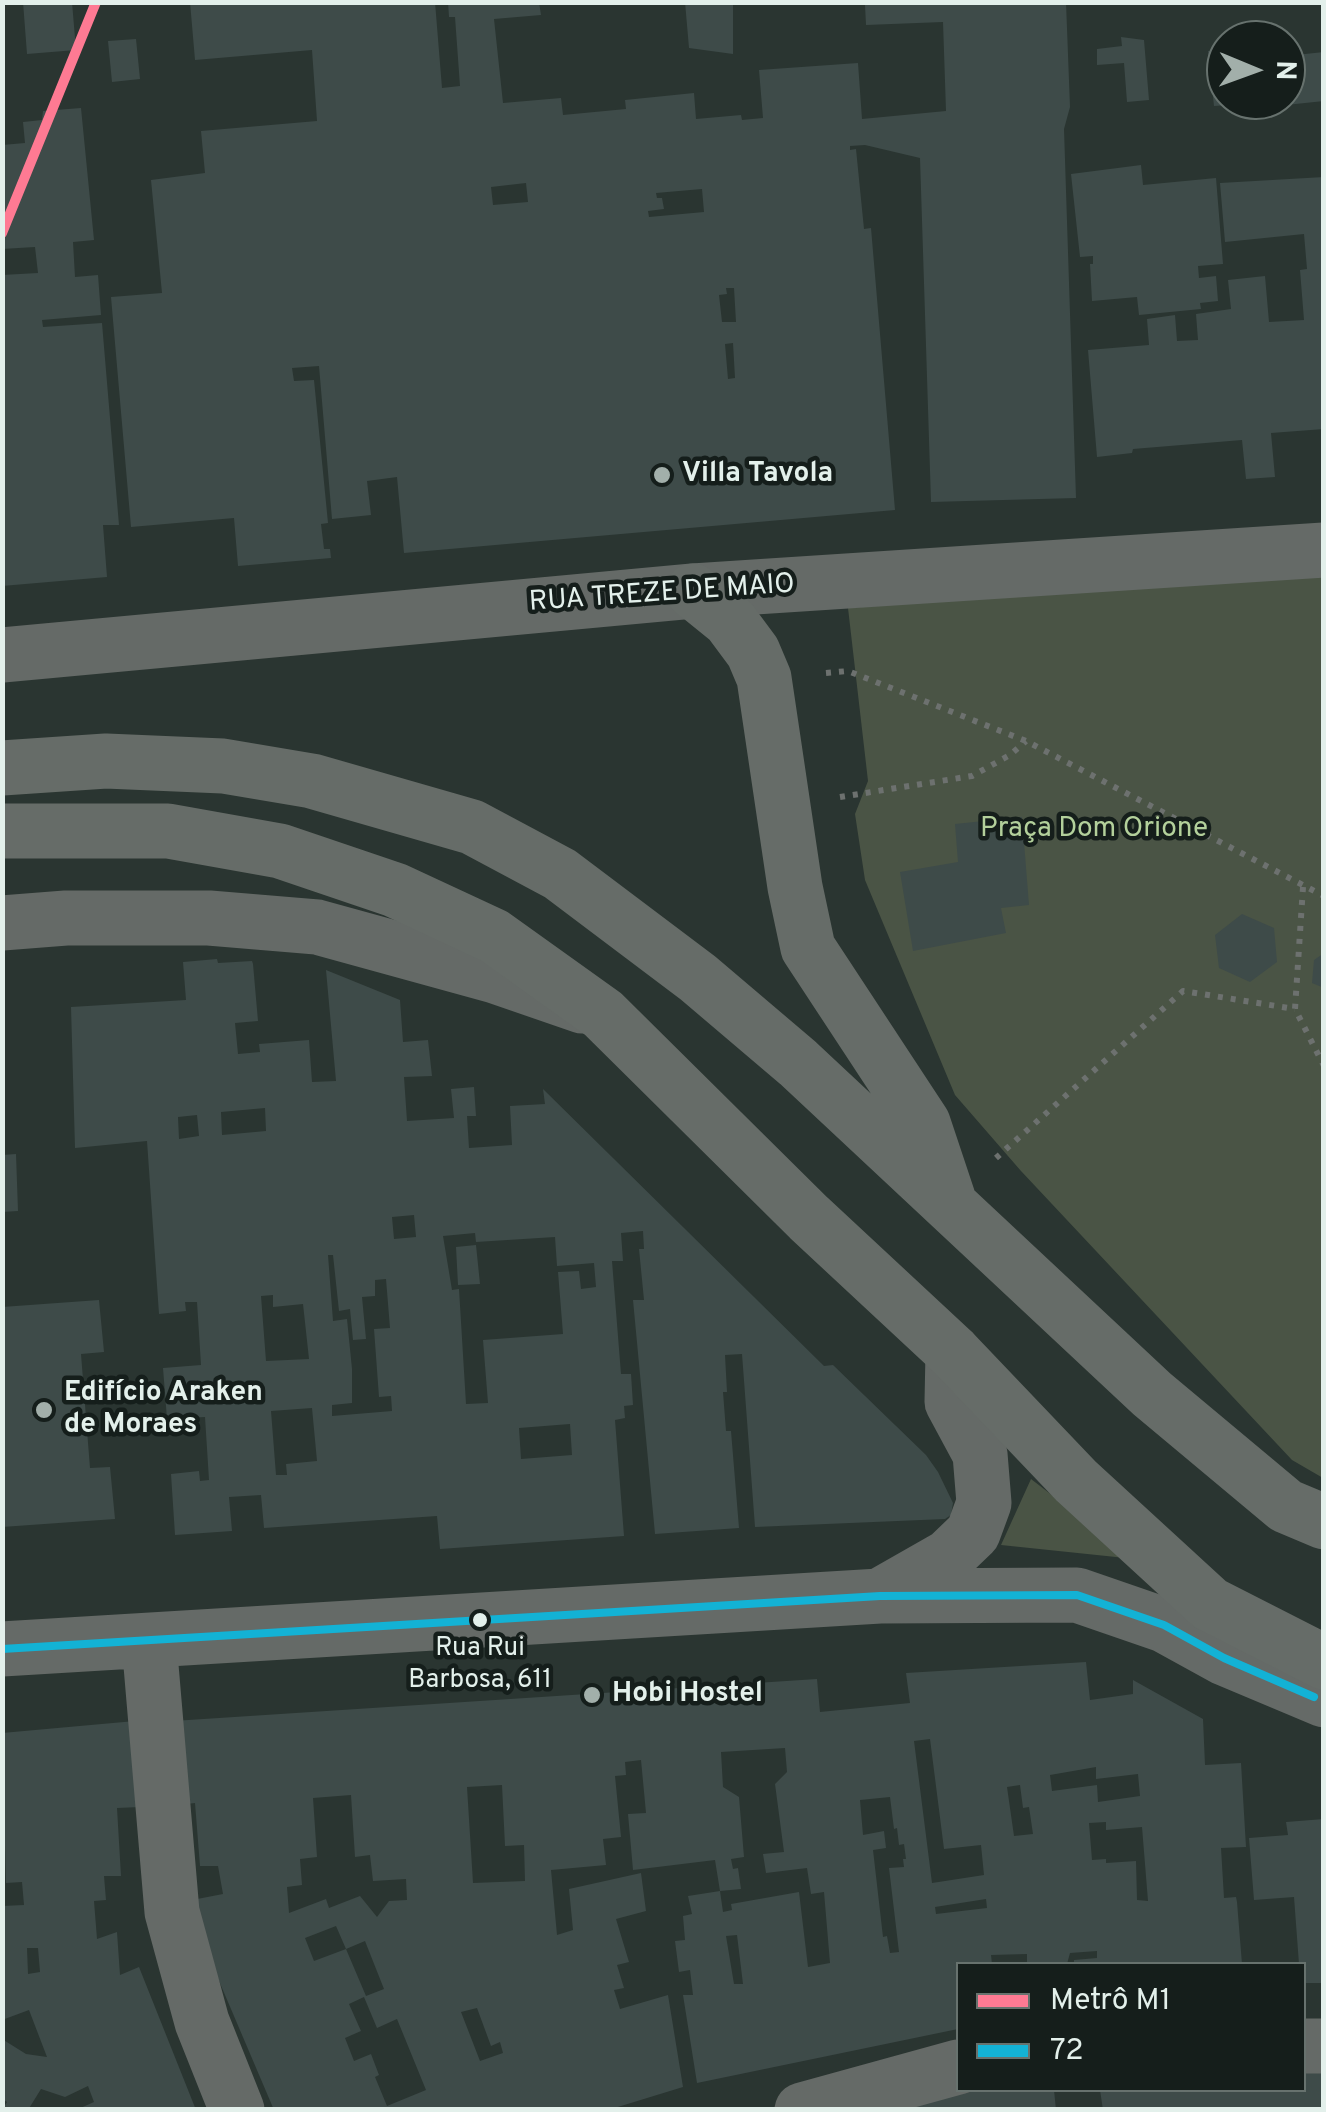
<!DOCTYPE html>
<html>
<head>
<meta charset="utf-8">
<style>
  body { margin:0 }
  #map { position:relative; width:1326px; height:2112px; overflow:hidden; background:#2a3531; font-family:Overpass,sans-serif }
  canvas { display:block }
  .frame { position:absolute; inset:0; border:5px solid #e3f0eb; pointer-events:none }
  .legend { position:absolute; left:956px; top:1962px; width:350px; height:130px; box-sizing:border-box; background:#151e1b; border:2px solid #67726e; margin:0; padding:12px 18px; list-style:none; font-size:30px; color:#e3f0eb }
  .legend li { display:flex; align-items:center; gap:20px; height:50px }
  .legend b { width:50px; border:2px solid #67726e }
  .north { position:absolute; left:1206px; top:20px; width:100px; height:100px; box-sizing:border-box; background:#151e1b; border:2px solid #67726e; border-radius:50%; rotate:91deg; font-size:28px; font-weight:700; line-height:40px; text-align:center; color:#e3f0eb }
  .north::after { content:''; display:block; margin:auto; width:35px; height:45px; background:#a2afaa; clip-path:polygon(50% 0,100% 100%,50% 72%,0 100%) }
</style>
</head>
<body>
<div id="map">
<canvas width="1326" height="2112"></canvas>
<div class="frame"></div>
<ul class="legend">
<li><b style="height:12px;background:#fe7a93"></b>Metrô M1</li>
<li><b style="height:12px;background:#13b2d5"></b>72</li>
</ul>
<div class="north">N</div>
</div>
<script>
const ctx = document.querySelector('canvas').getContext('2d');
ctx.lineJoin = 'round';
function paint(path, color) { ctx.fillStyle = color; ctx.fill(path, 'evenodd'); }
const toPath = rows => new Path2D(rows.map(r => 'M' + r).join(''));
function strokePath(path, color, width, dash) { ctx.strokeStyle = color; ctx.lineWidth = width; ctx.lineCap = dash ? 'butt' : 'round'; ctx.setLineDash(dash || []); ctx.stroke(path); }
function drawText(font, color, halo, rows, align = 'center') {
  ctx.font = font + ' Overpass,sans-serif'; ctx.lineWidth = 9; ctx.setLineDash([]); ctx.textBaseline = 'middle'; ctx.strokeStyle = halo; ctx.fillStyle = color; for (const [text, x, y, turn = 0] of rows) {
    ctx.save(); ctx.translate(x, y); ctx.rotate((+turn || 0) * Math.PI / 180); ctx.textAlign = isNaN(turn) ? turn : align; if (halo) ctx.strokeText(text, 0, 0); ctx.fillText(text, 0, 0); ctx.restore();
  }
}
const green = toPath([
  [1323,572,1323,1478,1292,1460,1021,1171,955,1095,865,880,855,814,868,781,848,608],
  [1031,1479,1135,1559,1001,1545]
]);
const building = toPath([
  [23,2,72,2,76,50,27,54],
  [190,2,435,2,442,88,460,86,455,17,449,17,448,2,539,2,541,15,494,19,503,103,561,98,563,115,626,109,625,100,694,93,696,119,741,115,742,120,763,118,759,70,858,63,862,119,946,111,943,22,866,25,865,5,1066,2,1070,107,1064,129,1076,498,931,502,920,158,865,145,850,146,850,150,856,149,864,229,871,228,895,510,404,553,397,477,367,481,371,515,332,519,319,366,292,368,294,381,314,380,328,523,321,524,324,549,330,549,331,558,238,566,234,518,131,527,111,297,162,293,151,180,205,173,201,131,317,121,312,50,195,60],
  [526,183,528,202,493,205,491,187],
  [702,189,704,212,649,217,648,211,664,209,662,198,657,198,656,193],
  [726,288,734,288,736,322,722,322,719,295,727,294],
  [733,343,735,378,728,379,725,344],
  [685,2,733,2,733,54,689,48],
  [1121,37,1144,40,1149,100,1127,102,1124,63,1097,65,1097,49,1122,46],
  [136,39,140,79,112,82,108,41],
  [1226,50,1226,100,1258,100,1258,103,1214,106,1208,51],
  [1324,52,1324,101,1286,105,1286,56],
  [81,108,94,240,73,242,75,277,98,275,101,315,42,320,43,327,102,323,119,525,103,525,107,577,2,586,2,275,38,273,35,247,2,249,2,145,25,143,23,122,42,120,43,111],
  [1141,165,1143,185,1216,178,1223,264,1198,266,1199,278,1216,276,1218,301,1200,303,1201,309,1139,315,1137,297,1092,301,1090,264,1093,264,1093,256,1080,257,1071,174],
  [1324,177,1324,429,1271,433,1275,477,1246,479,1242,440,1133,449,1132,453,1097,457,1088,350,1149,345,1147,319,1175,315,1177,341,1198,340,1196,314,1231,309,1228,280,1265,276,1269,322,1304,320,1300,270,1307,269,1304,234,1225,242,1220,183],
  [1022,817,1029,905,1001,908,1006,933,913,951,900,872,958,862,955,824],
  [1242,914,1274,928,1277,962,1250,982,1219,968,1215,935],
  [1324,953,1324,988,1312,983,1314,960],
  [217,959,218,963,252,961,253,964,258,1021,235,1023,238,1054,260,1052,259,1044,309,1040,312,1082,336,1081,326,970,400,1000,403,1042,428,1040,432,1076,404,1077,407,1121,454,1118,451,1089,474,1087,476,1116,467,1116,469,1148,512,1145,510,1106,545,1104,543,1089,824,1366,833,1365,926,1455,938,1472,953,1503,951,1515,945,1519,755,1527,742,1354,725,1355,727,1392,723,1392,726,1431,731,1431,739,1528,655,1534,633,1300,644,1300,639,1249,644,1249,643,1231,621,1233,623,1261,612,1261,621,1374,631,1374,633,1405,624,1406,625,1418,615,1420,624,1536,440,1549,437,1516,264,1528,261,1495,229,1497,232,1531,175,1535,171,1474,199,1471,200,1481,209,1480,205,1417,167,1419,163,1368,201,1365,197,1302,185,1302,186,1311,159,1314,147,1141,75,1148,71,1007,186,1000,183,962],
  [265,1108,266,1131,222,1135,221,1112],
  [197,1115,199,1136,179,1139,178,1117],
  [414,1215,416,1237,394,1239,392,1217],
  [475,1233,476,1242,555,1237,557,1266,594,1263,596,1287,581,1289,579,1271,558,1272,563,1334,483,1340,488,1403,466,1404,459,1289,452,1290,443,1236],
  [328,1255,333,1255,339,1311,350,1309,353,1340,366,1339,362,1297,375,1296,375,1280,386,1279,390,1328,374,1329,379,1397,391,1396,392,1411,332,1416,332,1405,352,1403,352,1369,347,1319,333,1321],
  [273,1295,273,1307,303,1304,309,1359,266,1361,261,1296],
  [312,1408,317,1461,286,1464,287,1475,276,1475,271,1411],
  [570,1424,572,1455,521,1459,519,1428],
  [16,1154,18,1211,2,1212,2,1155],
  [476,1245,480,1284,458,1285,456,1247],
  [99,1300,104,1352,81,1354,90,1468,110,1467,115,1519,2,1527,2,1307],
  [1086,1662,1090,1700,1133,1694,1133,1680,1203,1719,1205,1765,1241,1763,1246,1847,1221,1848,1224,1898,1236,1897,1237,1902,1242,1964,1074,1964,1074,1960,1097,1958,1097,1951,1070,1953,1067,1964,1027,1964,1027,1954,991,1955,992,1964,958,1964,958,2029,697,2083,683,1995,693,1995,690,1970,679,1972,675,1941,685,1940,683,1916,692,1914,688,1896,720,1891,723,1912,732,1910,731,1904,799,1892,808,1967,830,1963,824,1892,811,1894,807,1868,766,1873,763,1854,784,1852,775,1784,787,1772,785,1748,721,1752,723,1787,739,1797,744,1857,731,1859,733,1869,738,1868,741,1889,720,1891,715,1860,633,1870,628,1814,646,1813,641,1760,625,1762,626,1775,615,1776,621,1837,603,1839,606,1865,551,1870,557,1935,573,1930,569,1889,641,1873,646,1911,616,1919,629,1962,617,1965,624,1988,614,1990,620,2009,668,1995,683,2087,608,2110,274,2110,205,1948,192,1900,223,1894,218,1866,200,1866,195,1803,177,1805,173,1721,817,1679,820,1712,910,1703,906,1673],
  [930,1739,944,1849,981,1845,984,1875,932,1883,914,1741],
  [1096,1767,1096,1779,1138,1774,1140,1796,1098,1802,1097,1785,1052,1791,1050,1775],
  [502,1785,505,1846,524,1845,525,1881,473,1883,467,1787],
  [1020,1785,1023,1808,1029,1807,1033,1834,1014,1836,1007,1787],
  [351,1795,355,1857,370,1855,373,1881,406,1879,407,1900,389,1901,377,1917,360,1896,329,1908,326,1899,289,1913,287,1887,302,1885,300,1859,317,1857,313,1798],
  [890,1797,894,1829,897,1828,899,1845,904,1844,906,1859,903,1859,904,1867,889,1868,899,1952,890,1953,887,1936,883,1937,873,1850,886,1848,884,1831,863,1835,860,1800],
  [1106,1822,1106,1830,1142,1827,1148,1901,1137,1900,1136,1861,1106,1863,1106,1859,1092,1860,1089,1823],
  [986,1899,987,1908,936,1914,935,1907],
  [336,1926,346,1949,365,1941,384,1989,366,1996,346,1949,314,1961,305,1938],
  [737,1935,743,1984,734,1984,726,1936],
  [364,1997,377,2028,397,2019,426,2090,387,2106,375,2077,379,2075,371,2054,354,2061,345,2038,361,2031,349,2004],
  [477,2008,491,2046,500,2042,503,2053,480,2061,461,2012],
  [135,1721,140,1807,117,1808,121,1876,104,1876,106,1900,94,1901,97,1939,117,1932,120,1975,139,1967,196,2110,76,2110,94,2102,88,2086,65,2097,41,2089,28,2110,2,2110,7,2102,2,2099,2,2039,26,2054,47,2057,29,2010,2,2020,2,1906,24,1905,22,1882,6,1883,2,1733],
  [27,1948,38,1948,40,1972,28,1974],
  [1324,1819,1324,1983,1304,1983,1304,1964,1299,1964,1294,1897,1254,1900,1249,1838,1288,1835,1286,1822],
  [1304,2060,1324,2060,1324,2110,1103,2110,1100,2090,1304,2090],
  [958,2090,1054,2090,1056,2110,846,2110]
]);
const path = toPath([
  [826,673,848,671,1026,741,1324,896],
  [840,797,972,776,1010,755,1026,741],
  [1303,887,1295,1009,1324,1066],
  [996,1158,1183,991,1295,1009]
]);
const street = toPath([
  [2,655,693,591,1324,550],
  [2,923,66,918,209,918,317,927,495,976,582,1006],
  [883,1594,948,1557,973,1533,984,1503,980,1454,952,1402,953,1352],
  [149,1642,172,1912,202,2022,237,2110],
  [2,1649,880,1596,1077,1595,1164,1625,1224,1658,1324,1700],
  [1304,2046,1324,2046],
  [802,2110,958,2067]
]);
const secondary = toPath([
  [693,591,730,621,753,652,764,678,795,887,808,948,923,1123,948,1198],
  [2,768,106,761,223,766,312,781,472,827,560,874,698,978,798,1063,1152,1394,1286,1506,1324,1522],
  [2,831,168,831,280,851,395,890,494,936,603,1014,809,1218,953,1352,1076,1481,1210,1604,1324,1662]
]);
const bus1 = toPath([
  [2,1649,880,1596,1077,1595,1164,1625,1224,1658,1314,1697]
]);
const metro1 = toPath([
  [2,233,96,2]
]);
const markers = [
  [662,475,10,"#a2afaa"],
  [44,1410,10,"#a2afaa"],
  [480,1620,9,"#e3f0eb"],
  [592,1695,10,"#a2afaa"]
];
const busNames = [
  ["Rua Rui",480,1650],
  ["Barbosa, 611",480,1682]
];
const poiNames = [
  ["Villa Tavola",682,475],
  ["Edifício Araken",64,1394],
  ["de Moraes",64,1426],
  ["Hobi Hostel",612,1695]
];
const streetNames = [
  ["RUA TREZE DE MAIO",662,595,-4]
];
const parkNames = [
  ["Praça Dom Orione",1094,830]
];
paint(green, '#4a5445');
paint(building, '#3e4b49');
strokePath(path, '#6d716f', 6, [5, 8]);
strokePath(street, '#656a67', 55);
strokePath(secondary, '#666c68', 55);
strokePath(bus1, '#13b2d5', 8);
strokePath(metro1, '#fe7a93', 10);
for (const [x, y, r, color] of markers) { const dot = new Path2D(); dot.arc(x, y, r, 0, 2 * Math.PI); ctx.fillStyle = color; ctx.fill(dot); strokePath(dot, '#151e1b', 4); }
drawText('26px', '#e3f0eb', '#151e1b', busNames);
drawText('bold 28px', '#e3f0eb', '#151e1b', poiNames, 'left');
drawText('28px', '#e3f0eb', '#151e1b', streetNames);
drawText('28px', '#b3d09b', '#151e1b', parkNames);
</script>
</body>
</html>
